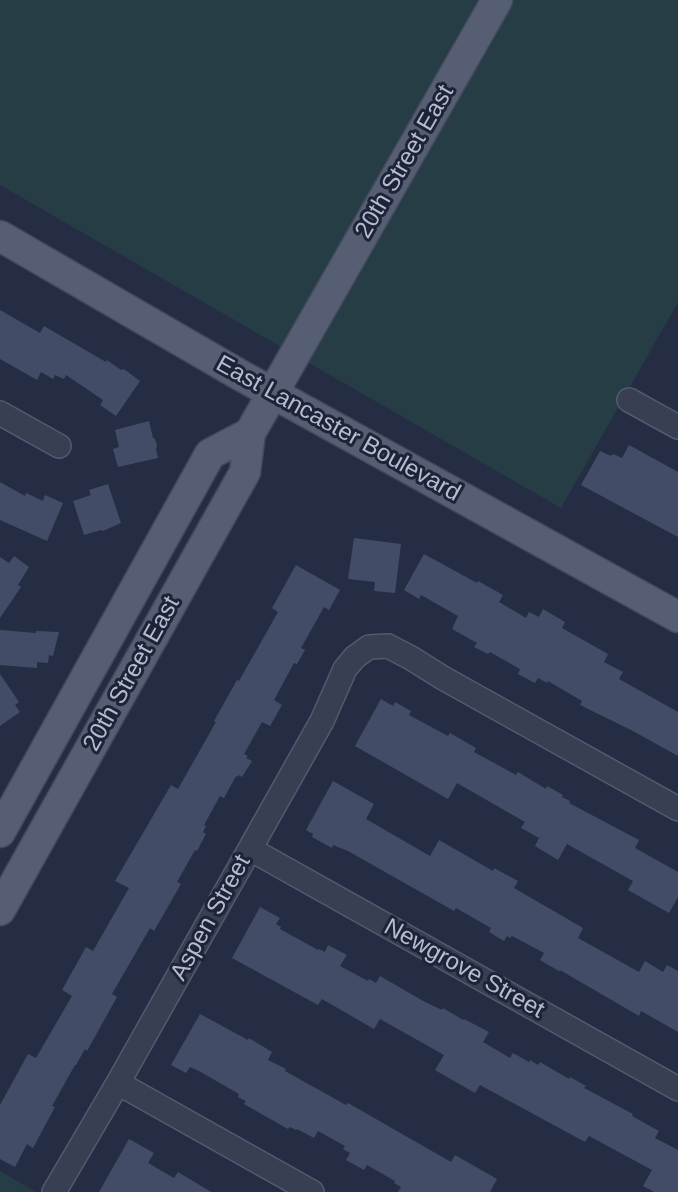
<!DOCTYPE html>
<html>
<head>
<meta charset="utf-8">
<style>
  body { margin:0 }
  canvas { display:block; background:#242d44 }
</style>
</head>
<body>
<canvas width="678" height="1192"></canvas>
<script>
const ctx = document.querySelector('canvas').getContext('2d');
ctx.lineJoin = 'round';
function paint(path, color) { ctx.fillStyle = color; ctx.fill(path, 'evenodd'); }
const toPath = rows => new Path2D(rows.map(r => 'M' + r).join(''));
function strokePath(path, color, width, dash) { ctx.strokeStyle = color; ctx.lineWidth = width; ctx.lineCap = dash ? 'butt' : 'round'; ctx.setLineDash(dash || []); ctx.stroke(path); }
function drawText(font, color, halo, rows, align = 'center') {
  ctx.font = font + ' Arial,sans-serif'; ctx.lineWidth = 6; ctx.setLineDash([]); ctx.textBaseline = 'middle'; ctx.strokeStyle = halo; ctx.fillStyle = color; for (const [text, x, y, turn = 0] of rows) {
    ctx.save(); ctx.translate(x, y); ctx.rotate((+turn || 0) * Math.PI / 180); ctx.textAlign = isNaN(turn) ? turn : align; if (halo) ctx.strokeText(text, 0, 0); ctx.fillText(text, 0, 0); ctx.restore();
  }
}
const green = toPath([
  [0,0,678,0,678,302,561,508,0,185],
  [0,1171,36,1192,0,1192]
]);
const building = toPath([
  [0,310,40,333,44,326,106,362,107,360,121,370,124,369,140,381,116,416,100,405,103,400,66,375,64,379,55,375,53,379,41,372,37,380,0,359],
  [149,421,153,438,155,439,157,446,156,449,158,458,118,467,113,449,119,447,115,430],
  [629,445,678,472,678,537,581,485,600,451,611,456,613,454,622,458],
  [0,482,25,496,26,493,43,501,45,495,63,503,47,541,0,520],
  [108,484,121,523,103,531,101,530,84,535,73,501,91,495,89,490],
  [354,538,401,544,395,593,374,591,375,582,348,579],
  [424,554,477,583,478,581,503,595,499,602,526,618,529,612,539,617,543,609,565,622,562,628,608,654,604,662,623,672,619,679,678,712,678,756,633,731,580,705,582,701,548,681,547,683,538,678,535,683,518,674,520,669,490,652,488,654,474,647,477,643,452,629,458,616,421,595,419,599,404,590],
  [14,556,29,567,18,585,21,587,0,618,0,557,9,563],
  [296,565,340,590,329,610,324,607,301,648,305,650,297,664,294,663,274,700,282,705,270,726,262,722,244,754,248,756,246,758,252,761,242,777,239,775,238,777,236,776,224,798,220,796,204,825,206,826,203,832,206,834,197,851,195,850,177,882,181,884,154,931,150,928,112,994,117,997,87,1051,85,1049,76,1065,75,1065,52,1106,55,1107,33,1148,27,1144,15,1167,0,1159,0,1105,28,1054,36,1058,72,996,62,990,86,947,93,951,129,888,115,881,171,785,178,789,216,722,214,721,237,680,239,681,278,612,272,608],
  [0,630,36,633,36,631,59,632,53,656,49,655,48,663,37,662,37,668,0,665],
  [0,674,19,702,15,705,20,712,0,726],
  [381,699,393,706,395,702,411,711,409,715,448,736,450,733,476,748,474,752,516,775,518,772,546,789,547,786,563,795,562,797,570,801,569,803,639,840,635,848,678,872,678,897,669,913,628,890,633,881,567,844,558,860,535,846,539,838,521,828,525,822,457,783,448,799,355,746],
  [333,781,374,804,366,819,430,856,439,840,493,871,494,868,518,881,514,888,583,928,578,938,639,972,645,961,663,972,667,965,678,971,678,1032,641,1011,639,1016,560,970,559,971,540,960,544,953,512,936,510,938,507,936,504,941,489,932,491,928,456,908,454,911,348,851,333,845,332,848,312,837,313,834,306,830],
  [260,907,280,918,276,924,281,927,280,929,318,950,319,949,325,952,328,945,347,955,340,966,368,981,369,979,376,983,380,976,425,1002,442,1010,443,1008,463,1020,464,1019,489,1032,483,1042,510,1058,513,1053,529,1062,530,1060,538,1065,540,1062,569,1079,570,1077,586,1086,584,1088,633,1114,632,1116,659,1131,655,1138,678,1150,678,1192,654,1192,643,1186,652,1170,589,1136,585,1142,480,1085,475,1093,435,1070,444,1055,380,1019,374,1029,322,999,318,1005,232,958],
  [200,1014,248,1040,249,1038,272,1052,268,1060,286,1069,285,1071,346,1105,348,1103,451,1162,455,1155,497,1179,490,1192,398,1192,401,1187,394,1183,395,1181,367,1165,364,1170,346,1160,350,1153,343,1149,345,1146,318,1131,314,1138,297,1129,296,1130,290,1127,288,1129,244,1104,246,1101,238,1097,239,1094,199,1071,190,1067,186,1073,171,1065],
  [129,1139,154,1153,148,1163,174,1178,178,1172,211,1192,99,1192]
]);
const minor = toPath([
  [629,400,678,427],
  [0,413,59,446],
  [250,849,678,1089],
  [118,1083,312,1192],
  [54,1192,118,1083,322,721,345,669,355,657,369,647,388,646,411,658,443,678,678,809]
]);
const major = toPath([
  [0,236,240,375,678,617],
  [0,832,210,454,250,433],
  [0,910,245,472,250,433,497,0]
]);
const streetNames = [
  ["20th Street East",405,162,-60],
  ["East Lancaster Boulevard",338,429,29],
  ["20th Street East",132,674,-61],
  ["Aspen Street",211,918,-61],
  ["Newgrove Street",464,969,29]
];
paint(green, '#263d45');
paint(building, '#424c66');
strokePath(minor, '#545a6e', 26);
strokePath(major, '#42485d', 33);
strokePath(minor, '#383f53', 23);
strokePath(major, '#565e73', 30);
drawText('24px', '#b6bbcd', '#1d2439', streetNames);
</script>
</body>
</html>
